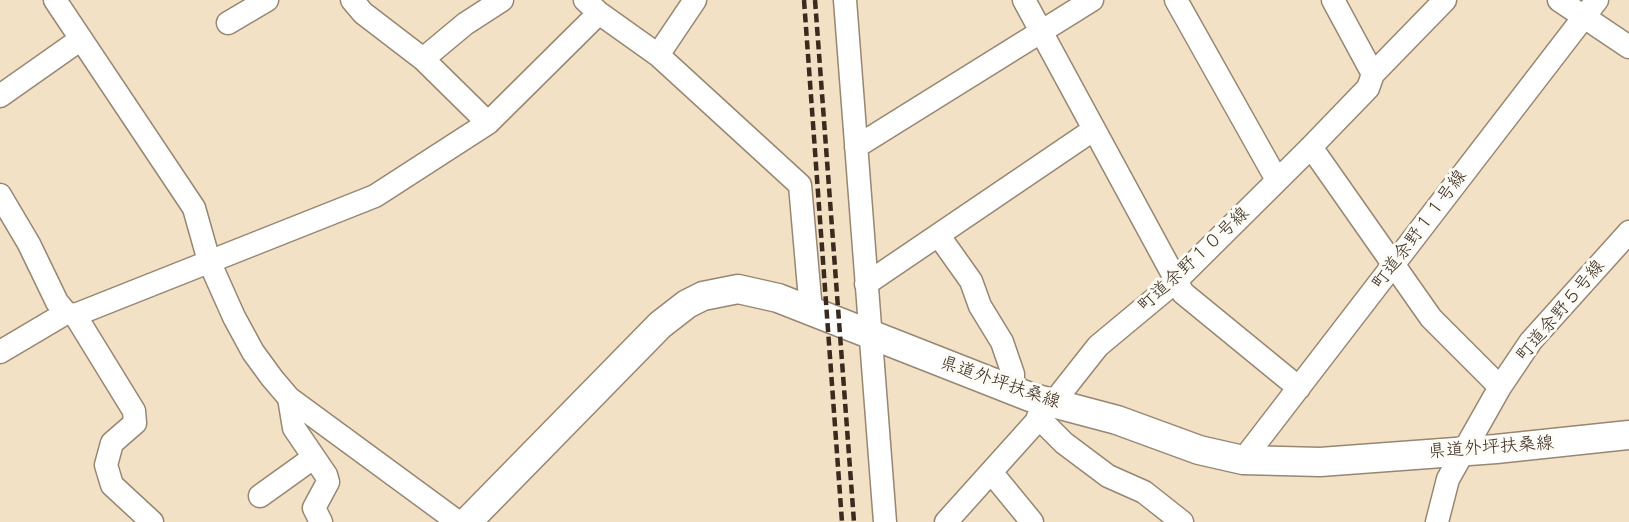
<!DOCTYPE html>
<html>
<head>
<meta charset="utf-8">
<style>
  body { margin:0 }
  canvas { display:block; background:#f3e1c6 }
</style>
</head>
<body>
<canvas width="1629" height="522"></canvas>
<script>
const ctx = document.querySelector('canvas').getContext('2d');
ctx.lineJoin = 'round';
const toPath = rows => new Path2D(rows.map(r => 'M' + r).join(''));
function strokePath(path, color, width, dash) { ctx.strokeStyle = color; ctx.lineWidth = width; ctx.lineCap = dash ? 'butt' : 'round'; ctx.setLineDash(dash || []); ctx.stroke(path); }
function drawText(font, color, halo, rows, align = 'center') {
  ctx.font = font + ' "Balsamiq Sans","Klee One",sans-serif'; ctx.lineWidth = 6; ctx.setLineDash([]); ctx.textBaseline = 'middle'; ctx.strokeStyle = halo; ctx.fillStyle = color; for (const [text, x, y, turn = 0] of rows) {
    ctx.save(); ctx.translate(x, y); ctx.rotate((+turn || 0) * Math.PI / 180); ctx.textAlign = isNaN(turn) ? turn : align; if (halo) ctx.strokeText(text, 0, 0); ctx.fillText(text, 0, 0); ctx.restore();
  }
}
const minor = toPath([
  [55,0,194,208,209,261,234,317,253,352,272,378,289,398,458,522],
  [352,0,363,13,423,59,488,123],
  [585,0,599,13,658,55],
  [695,0,658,55,800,185,811,311],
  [845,0,885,522],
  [1024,0,1183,293,1299,388],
  [1176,0,1277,180],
  [1333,0,1373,74],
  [1559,0,1629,47],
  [228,23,267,0],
  [423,59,465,24,502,0],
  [0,96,81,39],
  [856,147,1092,0],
  [1311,147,1431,318,1500,387],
  [0,195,29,244,57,302,66,313,75,315,134,411,135,423,112,443,106,465,112,485,152,522],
  [939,236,971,281,980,306,1002,342,1013,374,1013,391],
  [866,284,1093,130],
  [75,315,375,196,488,123,599,13],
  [0,352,66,313],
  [289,398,294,428,326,475,328,482,314,508,321,522],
  [1038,417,1064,443,1108,476,1144,492,1182,522],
  [1243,460,1597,0],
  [991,472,1032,522],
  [260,496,313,458],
  [946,522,1053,403,1098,346,1175,282,1311,147,1368,88,1373,74,1445,0],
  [1437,522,1448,479,1500,387,1531,341,1629,232]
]);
const major = toPath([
  [467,522,660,325,687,304,703,296,738,289,778,298,1030,397,1117,420,1199,450,1243,460,1320,462,1496,449,1629,435]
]);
const rail = toPath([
  [804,0,842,522],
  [815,0,854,522]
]);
const streetNames = [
  ["町道余野１１号線",1420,230,-53],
  ["町道余野１０号線",1194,260,-43],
  ["町道余野５号線",1561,311,-50],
  ["県道外坪扶桑線",1000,383,19],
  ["県道外坪扶桑線",1491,448,-4]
];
strokePath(minor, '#978672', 25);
strokePath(major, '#978672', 31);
strokePath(minor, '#fff', 22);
strokePath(major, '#fff', 28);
strokePath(rail, '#3b2a1e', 4.5, [9, 4.5]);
drawText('18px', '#3b2a1e', '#fdfcf7', streetNames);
</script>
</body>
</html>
